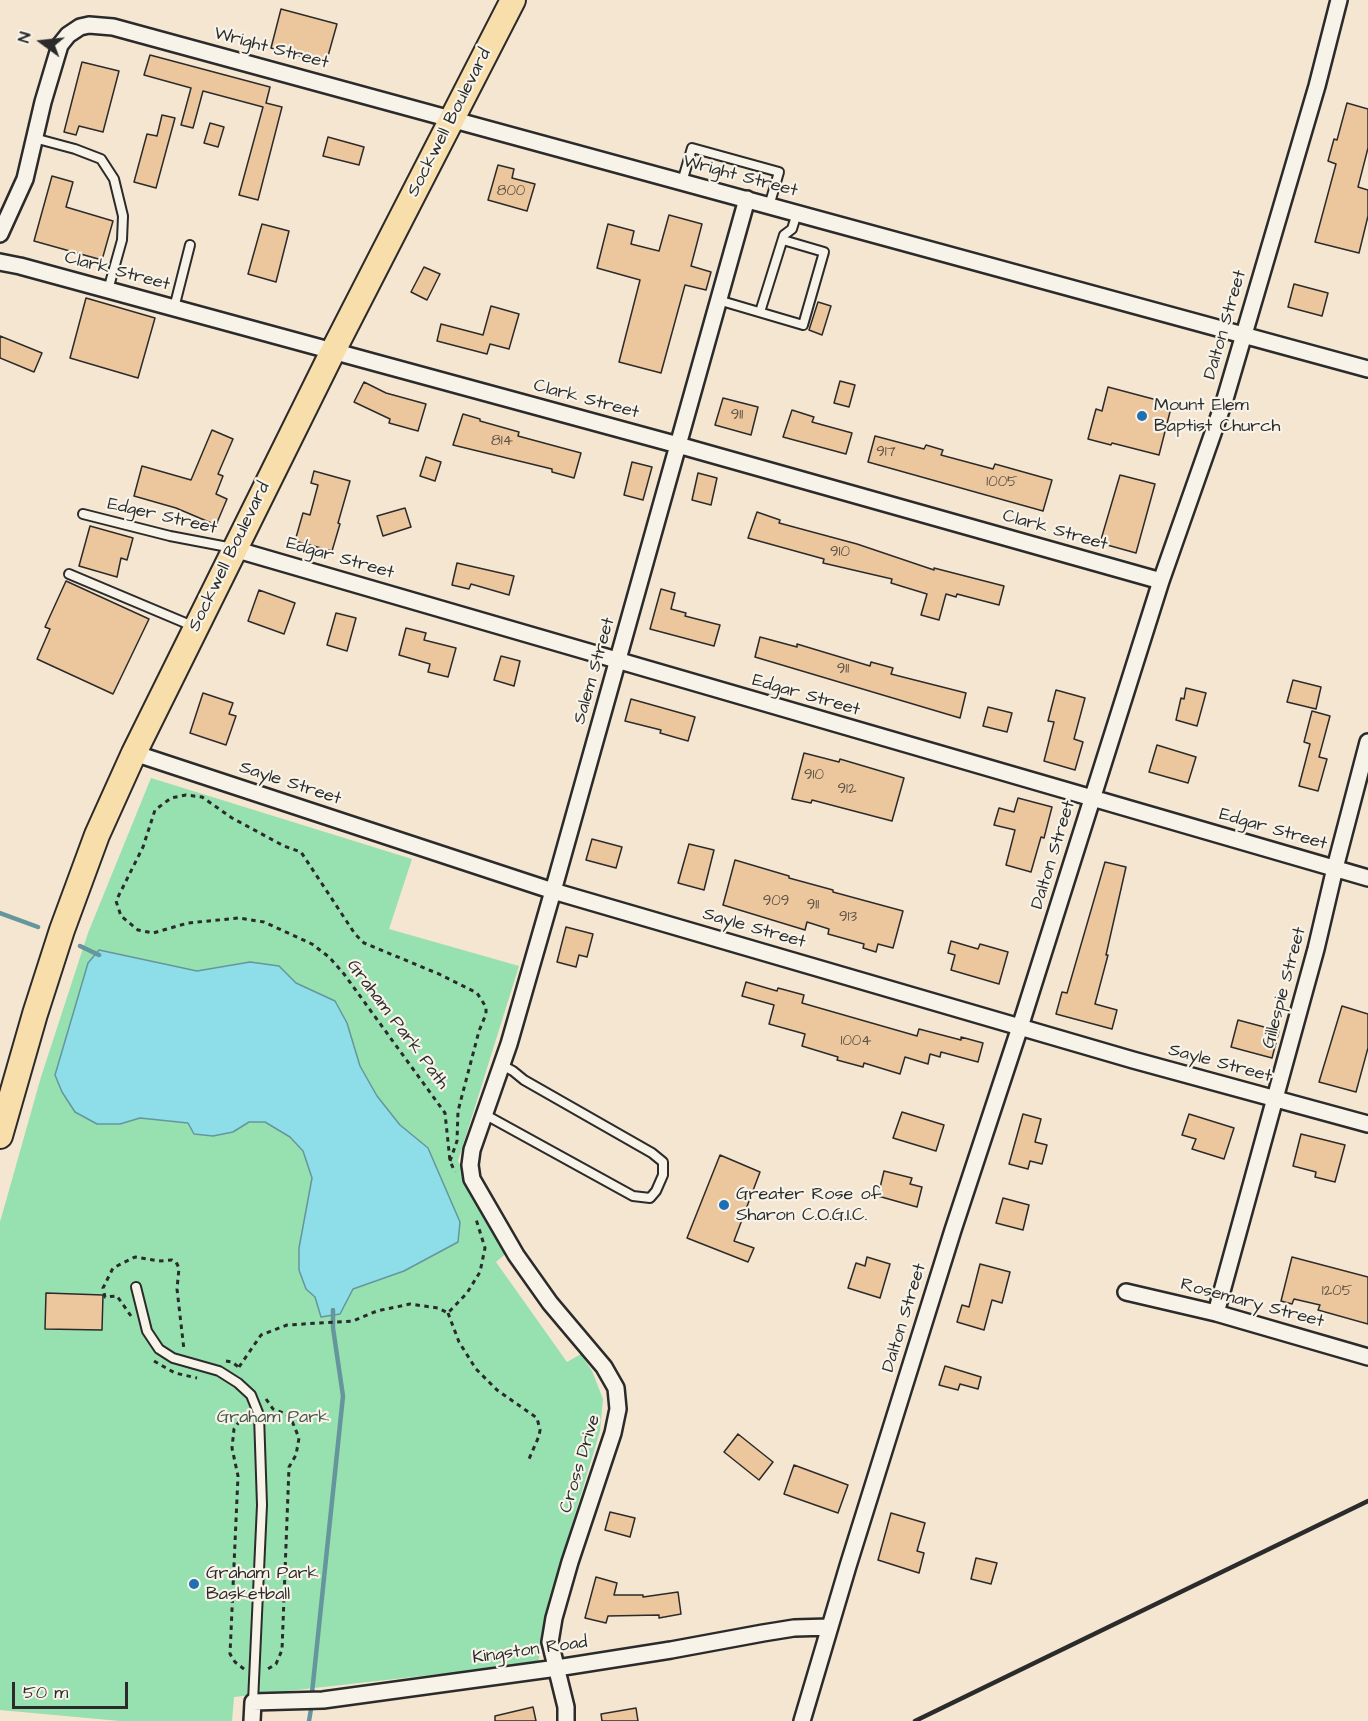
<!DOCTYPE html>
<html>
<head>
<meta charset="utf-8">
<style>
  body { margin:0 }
  #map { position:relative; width:1368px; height:1721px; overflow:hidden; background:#f4e6d1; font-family:"Architects Daughter",sans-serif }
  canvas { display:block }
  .north { position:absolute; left:12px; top:12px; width:60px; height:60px; -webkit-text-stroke:4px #f7f3e8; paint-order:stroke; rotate:285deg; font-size:16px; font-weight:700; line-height:24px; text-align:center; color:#2b2b2b }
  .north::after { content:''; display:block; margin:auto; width:21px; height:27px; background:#2b2b2b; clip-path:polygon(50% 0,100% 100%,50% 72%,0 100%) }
  .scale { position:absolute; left:12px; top:1682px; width:116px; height:27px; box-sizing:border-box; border:3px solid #2b2b2b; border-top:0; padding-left:8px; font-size:18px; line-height:21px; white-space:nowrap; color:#2b2b2b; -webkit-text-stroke:4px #f7f3e8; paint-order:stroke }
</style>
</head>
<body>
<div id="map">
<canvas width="1368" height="1721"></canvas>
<div class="north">N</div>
<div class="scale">50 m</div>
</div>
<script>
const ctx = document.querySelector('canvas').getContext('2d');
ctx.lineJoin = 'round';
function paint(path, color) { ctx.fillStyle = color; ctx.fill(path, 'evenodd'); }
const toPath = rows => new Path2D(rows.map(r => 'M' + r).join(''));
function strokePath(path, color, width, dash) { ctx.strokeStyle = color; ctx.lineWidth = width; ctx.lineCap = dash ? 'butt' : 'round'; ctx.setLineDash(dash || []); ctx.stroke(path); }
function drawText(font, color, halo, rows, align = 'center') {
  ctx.font = font + ' "Architects Daughter",sans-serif'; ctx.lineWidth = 4.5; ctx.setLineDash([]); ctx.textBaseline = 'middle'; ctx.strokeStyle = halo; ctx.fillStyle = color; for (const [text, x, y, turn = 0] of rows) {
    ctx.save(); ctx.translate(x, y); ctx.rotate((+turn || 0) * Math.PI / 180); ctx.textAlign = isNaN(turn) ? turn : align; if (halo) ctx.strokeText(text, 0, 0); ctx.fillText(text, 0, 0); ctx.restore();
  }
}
const green = toPath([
  [151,778,412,859,389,929,519,966,458,1161,509,1251,496,1262,567,1362,581,1354,592,1371,603,1399,600,1431,560,1564,538,1663,234,1697,232,1721,120,1721,0,1710,0,1222,41,1077,88,933]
]);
const water = toPath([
  [99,950,197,971,250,962,279,966,296,983,335,1001,347,1023,360,1066,377,1096,400,1125,428,1148,460,1222,458,1242,404,1271,353,1289,340,1314,321,1317,315,1297,306,1289,299,1270,299,1248,312,1178,303,1151,290,1137,265,1122,249,1122,233,1132,213,1136,194,1134,188,1123,140,1118,120,1124,97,1124,75,1112,62,1092,55,1075,88,963,99,950]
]);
const stream = toPath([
  [0,913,38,927],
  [80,946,99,955],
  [312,1693,343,1396,333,1328,333,1310],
  [309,1721,311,1709]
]);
const building = toPath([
  [281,9,337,24,326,63,271,48,281,9],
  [150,55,270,87,266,103,282,107,258,200,239,195,263,107,203,91,193,128,181,125,191,88,144,75,150,55],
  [82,62,119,71,103,132,79,126,76,135,64,132,82,62],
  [1347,103,1368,109,1368,148,1358,187,1368,190,1368,216,1359,253,1315,242,1336,164,1328,161,1334,139,1337,140,1347,103],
  [162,115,175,118,156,188,134,182,147,134,157,136,162,115],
  [210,123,224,127,218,147,204,143,210,123],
  [328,137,364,147,359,165,323,156,328,137],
  [498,165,514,169,512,178,535,184,527,211,488,200,498,165],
  [52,176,73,182,66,207,113,221,102,260,34,241,52,176],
  [669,215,702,224,691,266,711,272,706,290,685,285,661,373,619,362,640,280,597,268,608,224,634,231,631,244,659,251,669,215],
  [262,224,289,231,276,282,248,274,262,224],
  [424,267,440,274,427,300,411,292,424,267],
  [1294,284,1328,293,1322,316,1288,307,1294,284],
  [86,298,155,318,138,378,70,358,86,298],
  [818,302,831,306,822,335,809,330,818,302],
  [491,306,519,314,509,349,490,344,487,354,437,341,441,324,483,335,491,306],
  [0,336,42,353,34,372,0,358,0,336],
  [840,381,855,385,849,407,834,403,840,381],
  [364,382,386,393,426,404,418,431,389,423,390,419,354,402,364,382],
  [1108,387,1172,404,1159,455,1112,443,1111,445,1088,439,1096,409,1102,411,1108,387],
  [723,398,758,407,751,435,715,425,723,398],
  [792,410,814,417,812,422,852,433,846,454,783,437,792,410],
  [463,414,480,419,480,421,519,432,518,436,581,453,574,478,552,472,552,469,453,445,463,414],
  [212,430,233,439,218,474,223,476,216,494,227,499,216,525,176,508,134,496,142,466,191,480,212,430],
  [875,436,924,449,926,445,943,450,941,455,993,469,995,464,1052,480,1043,511,868,462,875,436],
  [426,457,441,462,435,481,420,476,426,457],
  [632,462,652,467,643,500,624,495,632,462],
  [314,471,350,481,338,523,340,524,332,551,295,541,303,513,310,515,318,485,311,483,314,471],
  [698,473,717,478,711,505,692,500,698,473],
  [1120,475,1155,484,1136,553,1100,543,1120,475],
  [405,508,411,527,383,536,377,516,405,508],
  [757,512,780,520,779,523,857,544,934,570,934,568,1004,586,999,605,957,594,956,597,946,594,939,620,921,615,927,594,891,583,892,579,823,563,824,559,748,538,757,512],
  [90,526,133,538,127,560,121,558,117,577,79,566,90,526],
  [457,563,514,576,509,595,471,584,469,589,452,585,457,563],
  [66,581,149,619,113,694,37,659,50,629,45,627,66,581],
  [661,589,675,593,671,609,686,613,685,616,720,625,714,646,650,629,661,589],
  [259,590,295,603,284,634,248,621,259,590],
  [336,613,356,618,347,651,327,645,336,613],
  [406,628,426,633,424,640,456,648,448,677,428,672,430,664,399,655,406,628],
  [760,637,797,647,797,644,870,666,871,662,893,668,891,674,966,693,960,718,755,657,760,637],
  [501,656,520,661,514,686,494,680,501,656],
  [1293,680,1321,687,1316,709,1287,702,1293,680],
  [1186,688,1206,693,1197,726,1176,720,1181,698,1184,699,1186,688],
  [1056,690,1085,698,1074,739,1083,742,1075,770,1044,761,1054,722,1048,721,1056,690],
  [203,693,233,703,229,714,236,716,226,745,190,733,203,693],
  [631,699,695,717,688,741,660,733,661,730,625,721,631,699],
  [988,707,1012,713,1007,732,983,726,988,707],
  [1312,711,1330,716,1319,757,1327,759,1318,791,1299,786,1310,744,1304,742,1312,711],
  [1157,745,1196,757,1188,783,1149,772,1157,745],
  [804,753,839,762,840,759,904,778,892,821,812,800,811,803,792,799,804,753],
  [1018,798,1052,807,1044,838,1041,837,1031,872,1006,865,1015,830,994,825,999,808,1014,812,1018,798],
  [592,839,622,847,616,868,586,860,592,839],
  [689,844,714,850,704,890,678,883,689,844],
  [735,860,789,876,789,878,833,890,833,892,903,911,893,948,878,944,876,952,863,948,864,944,828,934,829,929,807,922,805,930,723,905,735,860],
  [1105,862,1126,867,1106,955,1108,955,1095,1004,1117,1010,1112,1029,1056,1014,1062,992,1067,993,1105,862],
  [566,927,593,934,587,957,579,955,576,967,557,962,566,927],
  [951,941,978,949,980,944,1008,952,999,984,951,970,955,955,948,953,951,941],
  [746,982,777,991,778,988,804,995,802,1003,917,1036,919,1029,961,1040,961,1037,983,1043,978,1062,941,1052,940,1057,930,1054,928,1064,905,1057,900,1074,864,1063,863,1067,837,1060,838,1057,802,1046,805,1034,769,1024,774,1005,742,996,746,982],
  [1342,1006,1368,1014,1368,1048,1356,1092,1319,1082,1342,1006],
  [1238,1020,1279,1031,1272,1058,1231,1047,1238,1020],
  [902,1112,944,1125,936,1151,893,1138,902,1112],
  [1023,1114,1041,1119,1035,1142,1047,1145,1042,1164,1030,1161,1028,1169,1009,1164,1023,1114],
  [1189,1114,1234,1128,1224,1159,1192,1149,1196,1139,1182,1135,1189,1114],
  [1301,1134,1345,1145,1335,1182,1315,1177,1316,1172,1293,1166,1301,1134],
  [720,1155,760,1172,734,1241,754,1248,748,1262,687,1238,720,1155],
  [884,1171,912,1178,910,1184,922,1187,917,1207,878,1196,884,1171],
  [1003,1198,1029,1205,1023,1230,996,1223,1003,1198],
  [867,1257,890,1264,880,1298,848,1288,856,1263,865,1266,867,1257],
  [1292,1257,1368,1277,1368,1324,1318,1310,1320,1305,1294,1299,1292,1304,1281,1301,1292,1257],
  [980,1264,1010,1272,1002,1303,992,1300,984,1330,957,1322,962,1305,969,1307,980,1264],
  [46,1293,103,1295,102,1330,45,1329,46,1293],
  [945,1366,981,1377,978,1389,960,1384,958,1390,939,1385,945,1366],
  [738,1434,773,1462,759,1480,724,1452,738,1434],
  [794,1465,848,1485,838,1513,784,1494,794,1465],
  [610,1512,635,1518,630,1537,605,1530,610,1512],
  [891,1513,925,1523,917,1551,924,1553,919,1573,878,1560,891,1513],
  [976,1558,997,1563,991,1584,971,1579,976,1558],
  [596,1577,617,1583,614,1595,643,1595,643,1597,678,1592,681,1614,659,1618,659,1615,608,1616,606,1623,585,1618,596,1577],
  [533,1707,536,1721,495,1721,495,1716,533,1707],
  [636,1708,638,1721,602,1721,601,1714,636,1708]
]);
const path = toPath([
  [450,1161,457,1141,458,1111,479,1031,486,1014,486,1007,477,993,439,974,364,943,355,934,301,852,284,846,232,818,202,797,186,795,171,798,155,810,143,847,116,901,121,916,138,930,153,933,188,923,239,918,264,922,312,944,329,957,344,974,445,1113,450,1161,455,1172],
  [448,1313,459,1342,476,1369,497,1390,537,1418,540,1430,539,1436,529,1459],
  [131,1316,117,1296,105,1297,103,1288,113,1268,135,1257,159,1261,172,1260,176,1262,179,1268,177,1289,184,1350],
  [154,1361,175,1373,197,1378],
  [226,1361,232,1362,241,1369],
  [239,1367,261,1335,287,1325,353,1321,377,1311,410,1304,438,1308,448,1313,467,1293,480,1272,485,1248,476,1219],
  [266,1399,273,1409,286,1414,292,1421,299,1438,296,1455,289,1467,282,1650,276,1664,266,1670],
  [244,1669,235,1662,230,1654,238,1476,232,1448,234,1429,246,1412]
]);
const service = toPath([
  [34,138,75,149,101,159,114,179,123,216,122,240,108,290],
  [682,182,692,148,779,172,769,206],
  [718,300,803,325,824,252,783,240],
  [174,308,190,245],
  [760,312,784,235,792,229,797,213],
  [83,514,170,536,233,548],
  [69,574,195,627],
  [484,1114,633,1196,650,1198,656,1191,663,1175,663,1162,652,1153,524,1080,513,1071,502,1065],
  [136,1287,147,1331,159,1349,173,1358,219,1371,238,1383,251,1395,259,1415,262,1505,253,1702]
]);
const minor = toPath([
  [0,234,25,179,43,102,60,45,68,35,80,27,89,25,113,27,1368,369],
  [0,262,20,266,678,445,1161,581],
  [234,549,1368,878],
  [134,753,553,891,1133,1060,1368,1124],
  [1126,1292,1216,1313,1368,1357],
  [1216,1313,1316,949,1335,868,1368,742],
  [252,1721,253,1702,323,1700,557,1668,671,1650,763,1633,794,1628,830,1627],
  [566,1721,566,1707,550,1642,554,1618,570,1562,613,1433,618,1409,616,1388,604,1367,550,1303,516,1255,472,1179,470,1165,472,1150,509,1044,553,891,747,199],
  [802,1721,848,1566,953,1230,1020,1027,1161,581,1225,399,1317,86,1339,0]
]);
const primary = toPath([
  [0,1136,35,1014,62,930,97,835,134,753,333,351,513,0]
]);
const rail = toPath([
  [915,1721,1368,1501]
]);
const markers = [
  [1142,416,6,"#1f6fb2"],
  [724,1205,6,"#1f6fb2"],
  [194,1584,6,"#1f6fb2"]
];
const numberNames = [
  ["800",511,192],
  ["911",737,416],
  ["814",502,442],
  ["917",886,453],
  ["1005",1002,483],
  ["910",840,553],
  ["911",843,670],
  ["910",814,776],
  ["912",847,790],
  ["909",776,902],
  ["911",813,906],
  ["913",848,918],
  ["1004",856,1042],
  ["1205",1337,1292]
];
const streetNames = [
  ["Wright Street",271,49,15],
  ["Sockwell Boulevard",450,123,-63],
  ["Wright Street",740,177,15],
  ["Clark Street",117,272,15],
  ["Dalton Street",1226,325,-74],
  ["Clark Street",586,400,15],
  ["Edger Street",162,517,13],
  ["Clark Street",1055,531,16],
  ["Sockwell Boulevard",230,557,-64],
  ["Edgar Street",340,559,16],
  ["Salem Street",595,671,-74],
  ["Edgar Street",806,696,16],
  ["Sayle Street",290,784,18],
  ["Edgar Street",1273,830,16],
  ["Dalton Street",1054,855,-73],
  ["Sayle Street",754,929,16],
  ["Gillespie Street",1285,988,-75],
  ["Graham Park Path",397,1025,53],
  ["Sayle Street",1220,1064,15],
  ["Rosemary Street",1252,1304,15],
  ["Dalton Street",905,1318,-73],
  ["Cross Drive",581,1464,-73],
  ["Kingston Road",530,1651,-8]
];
const poiNames = [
  ["Mount Elem",1154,406],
  ["Baptist Church",1154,427],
  ["Greater Rose of",736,1195],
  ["Sharon C.O.G.I.C.",736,1216],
  ["Graham Park",206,1574],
  ["Basketball",206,1595]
];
const parkNames = [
  ["Graham Park",273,1418]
];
paint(green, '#97e0b0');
paint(water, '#8ddee9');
strokePath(water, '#66969d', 1.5);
strokePath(stream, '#66969d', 4.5);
paint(building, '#ecc69c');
strokePath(building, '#2b2b2b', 1.5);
strokePath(service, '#2b2b2b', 12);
strokePath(minor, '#2b2b2b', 20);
strokePath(primary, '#2b2b2b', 28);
strokePath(path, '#2b2b2b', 3, [4.5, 4.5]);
strokePath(service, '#f7f3e8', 8);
strokePath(minor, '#f7f3e8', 15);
strokePath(primary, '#f8deab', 24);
strokePath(rail, '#2b2b2b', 4.5);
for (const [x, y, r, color] of markers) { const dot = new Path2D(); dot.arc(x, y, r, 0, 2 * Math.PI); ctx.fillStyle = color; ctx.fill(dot); strokePath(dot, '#f7f3e8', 2); }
drawText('15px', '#5b5247', null, numberNames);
drawText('18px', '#2b2b2b', '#f7f3e8', streetNames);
drawText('18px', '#2b2b2b', '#f7f3e8', poiNames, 'left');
drawText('18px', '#46584c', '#f7f3e8', parkNames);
</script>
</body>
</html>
